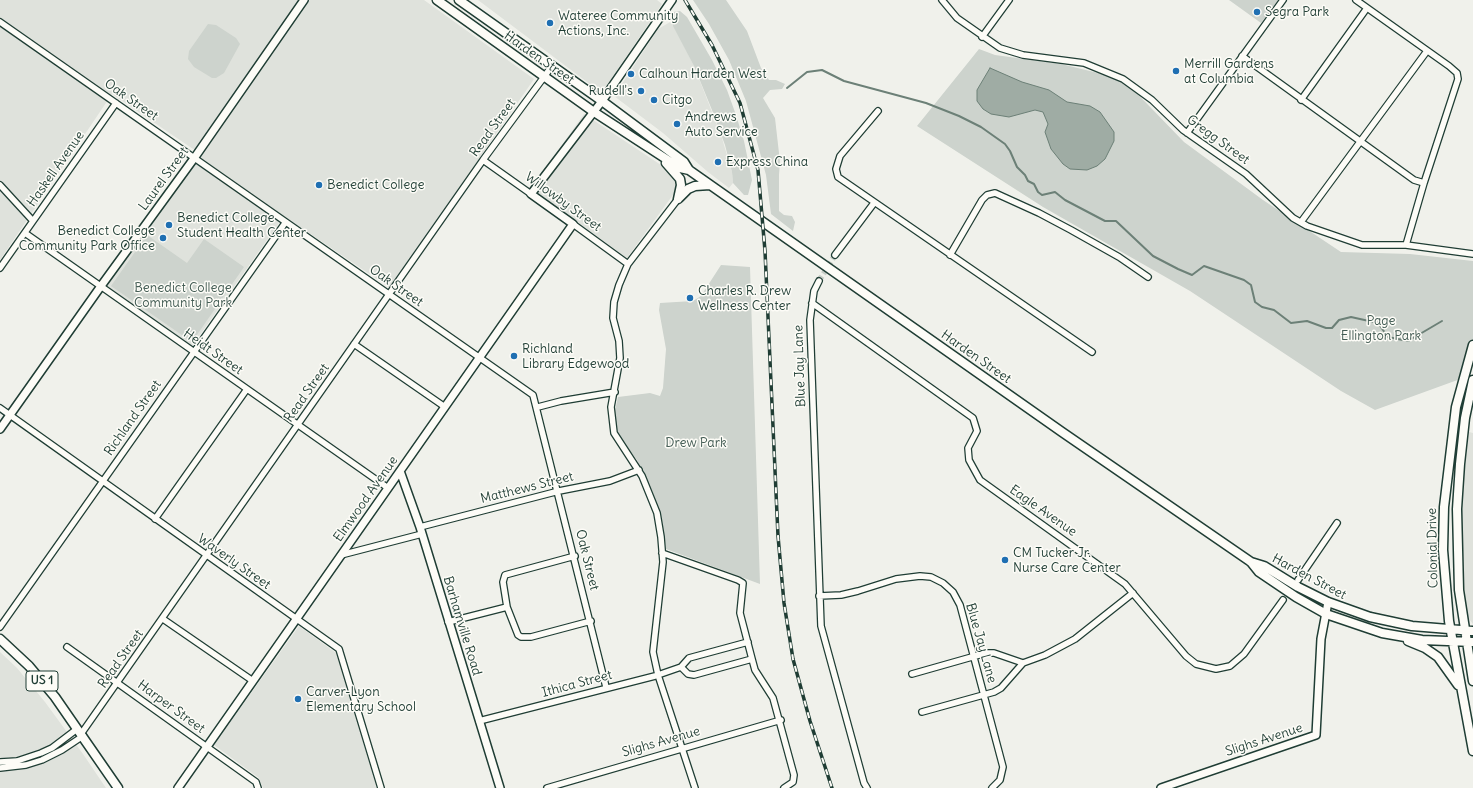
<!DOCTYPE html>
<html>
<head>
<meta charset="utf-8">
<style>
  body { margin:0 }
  canvas { display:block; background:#f0f1eb }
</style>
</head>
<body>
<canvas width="1473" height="788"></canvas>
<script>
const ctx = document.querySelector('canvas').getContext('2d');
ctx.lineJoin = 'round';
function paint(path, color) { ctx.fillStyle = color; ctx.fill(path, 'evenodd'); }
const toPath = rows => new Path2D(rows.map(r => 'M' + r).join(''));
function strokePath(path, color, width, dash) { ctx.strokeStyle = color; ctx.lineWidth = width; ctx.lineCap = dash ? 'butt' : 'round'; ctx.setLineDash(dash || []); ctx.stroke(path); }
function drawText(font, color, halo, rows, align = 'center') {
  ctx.font = font + ' Delius,sans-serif'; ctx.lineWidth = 3; ctx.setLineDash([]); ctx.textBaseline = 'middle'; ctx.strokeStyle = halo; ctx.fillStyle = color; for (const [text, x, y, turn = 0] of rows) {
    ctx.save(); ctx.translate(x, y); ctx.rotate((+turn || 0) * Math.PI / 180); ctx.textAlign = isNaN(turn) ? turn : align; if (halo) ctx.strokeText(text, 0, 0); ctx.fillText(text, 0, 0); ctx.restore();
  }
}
const built = toPath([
  [0,0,424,0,534,79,390,288,284,216,192,346,107,286,199,153,112,94,0,260],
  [478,0,657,0,662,4,607,85,601,88,595,88],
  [672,21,694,66,721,135,732,172,733,183,729,188,708,172,663,133,614,96,658,29],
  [584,114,676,175,678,188,627,258,531,188],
  [1469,432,1473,433,1473,624,1469,619,1465,608,1462,551,1462,495],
  [299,626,336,653,377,788,263,788,259,778,214,745],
  [0,652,17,668,45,702,83,754,106,788,0,788]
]);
const green = toPath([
  [693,0,726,0,747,31,761,68,769,80,776,80,785,84,782,89,770,90,763,98,775,118,780,162,779,175,779,211,784,215,792,216,795,222,793,231,771,214,766,175,746,101,729,60,709,24],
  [1229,0,1278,0,1261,23],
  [680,11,687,17,712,60,727,90,736,115,744,141,752,180,748,195,744,195,733,183,732,172,725,145,712,110,694,66,673,26,673,12],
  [208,24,216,25,236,38,240,44,224,73,216,78,212,78,194,67,188,59,189,51],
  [979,49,995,55,1061,64,1123,79,1184,142,1263,200,1341,252,1410,254,1473,261,1473,342,1463,378,1375,410,1341,391,1190,291,1043,207,917,126],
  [147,235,187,263,204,239,244,267,192,342,111,286],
  [721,265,750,267,760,584,666,549,661,519,653,493,637,460,621,439,616,427,614,415,618,397,650,393,660,396,663,388,666,349,659,310,660,303,693,301,701,296]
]);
const water = toPath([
  [990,68,1022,82,1049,90,1067,102,1090,106,1100,112,1114,132,1114,141,1105,159,1097,166,1087,170,1070,169,1063,164,1051,149,1045,132,1048,124,1043,112,1035,110,1009,117,991,114,983,109,977,101,977,90,990,68]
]);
const stream = toPath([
  [787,88,807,72,822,70,844,81,926,103,959,116,981,127,1005,144,1010,151,1017,167,1025,175,1028,181,1034,184,1038,192,1042,195,1055,192,1065,200,1105,221,1116,221,1153,256,1178,269,1192,275,1204,266,1244,280,1251,285,1255,302,1262,307,1274,310,1291,323,1307,321,1326,328,1332,328,1339,320,1351,317,1378,323,1388,337,1408,341,1442,321]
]);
const minorTunnel = toPath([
  [819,281,835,255]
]);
const minor = toPath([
  [942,0,957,18,1000,48,1023,55,1084,63,1123,79,1152,100,1183,130,1246,174,1293,218,1307,226,1362,245,1406,245,1473,254],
  [1356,0,1449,66,1457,73,1458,79,1424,183,1406,245],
  [0,22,533,395,606,687],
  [982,37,1009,0],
  [1242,56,1414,180,1424,183],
  [1301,100,1367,8],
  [878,111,840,156,836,169,838,177,1092,352],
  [1187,133,1283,0],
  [483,160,531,194],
  [0,185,33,221],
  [678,199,628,264,619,285,614,302,613,318,619,341,620,358,611,407,614,433,642,476,657,513,661,537,663,562,653,652,658,675,695,788],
  [1301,222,1427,51],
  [573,224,628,264],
  [25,233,388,488],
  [835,255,874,203],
  [950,255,982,200,987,195,995,193,1039,213,1071,230,1119,257,1148,277],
  [0,268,116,103],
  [819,281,814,291,810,320,821,626,864,783,867,788],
  [812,303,973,418,977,431,968,448,969,460,980,480,1125,584,1186,656,1196,664,1216,669,1230,666,1244,654,1283,600],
  [354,344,445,407],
  [538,407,561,401,615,392],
  [0,408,339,649,381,788],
  [155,519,247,389],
  [420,527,559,491,610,481,639,470],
  [662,553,738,580,743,583,740,613,752,659,755,670,773,698,794,775,793,782,784,788],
  [341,555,422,534],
  [575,556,505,575,503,582,507,607,518,635,521,637,531,637,591,621],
  [1298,580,1337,523],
  [819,596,841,595,858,591,896,579,920,576,931,577,943,583,953,592,960,605,1003,767,1000,780,992,788],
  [163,619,253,681],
  [448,622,507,607],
  [0,627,285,223],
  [67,647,256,782,258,788],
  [681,667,688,674,694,675,752,659],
  [912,674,986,653,994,653,1023,663],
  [922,712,994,692,1001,688,1023,663,1045,655,1075,639,1133,593],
  [479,721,655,676,681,667,689,658,748,642],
  [81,734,483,160,552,66],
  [0,762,17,761,41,753,52,748,77,729],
  [0,768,26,765,42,760,62,750,83,736],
  [547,788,781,720]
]);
const tertiary = toPath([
  [0,429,101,286,195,157,304,0],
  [400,471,420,527,500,788],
  [178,788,573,224,531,194,602,101,672,0],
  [1161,788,1316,735,1321,639,1328,602]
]);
const secondary = toPath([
  [437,0,594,112,680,168,689,170],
  [459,0,602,101,684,162,689,170,1062,432,1251,562,1259,572,1296,597,1326,614,1382,633,1422,640,1473,642],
  [666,163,680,179,681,185,678,199],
  [679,198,688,189,695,186,710,185],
  [1473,345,1456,407,1444,507,1443,550,1449,621,1473,751],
  [1473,380,1465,418,1460,464,1457,509,1459,590,1473,681],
  [1251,562,1264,566,1298,587,1328,602,1370,617,1412,626,1473,631],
  [1408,641,1425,648,1438,657,1458,685]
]);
const primary = toPath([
  [0,639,29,666,55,697,118,788]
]);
const rail = toPath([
  [685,0,712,45,740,103,758,170,765,251,778,536,784,603,793,659,810,721,832,788]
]);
const markers = [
  [1257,12,4,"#1f6fb2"],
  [550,23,4,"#1f6fb2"],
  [1176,71,4,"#1f6fb2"],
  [631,74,4,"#1f6fb2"],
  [641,91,4,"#1f6fb2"],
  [654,100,4,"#1f6fb2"],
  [677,124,4,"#1f6fb2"],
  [718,162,4,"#1f6fb2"],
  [319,185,4,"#1f6fb2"],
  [169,225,4,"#1f6fb2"],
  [163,238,4,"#1f6fb2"],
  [690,298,4,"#1f6fb2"],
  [514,356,4,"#1f6fb2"],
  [1005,560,4,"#1f6fb2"],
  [298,699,4,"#1f6fb2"]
];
const shields = [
  [42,681,32]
];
const shieldNames = [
  ["US 1",42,681]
];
const poiNames = [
  ["Segra Park",1265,12],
  ["Wateree Community",558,16],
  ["Actions, Inc.",558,31],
  ["Merrill Gardens",1184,64],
  ["at Columbia",1184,79],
  ["Calhoun Harden West",639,74],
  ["Rudell's",633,91,"right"],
  ["Citgo",662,100],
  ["Andrews",685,117],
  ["Auto Service",685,132],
  ["Express China",726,162],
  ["Benedict College",327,185],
  ["Benedict College",177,218],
  ["Student Health Center",177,233],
  ["Benedict College",155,231,"right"],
  ["Community Park Office",155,246,"right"],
  ["Charles R. Drew",698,291],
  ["Wellness Center",698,306],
  ["Richland",522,349],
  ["Library Edgewood",522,364],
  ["CM Tucker Jr.",1013,553],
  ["Nurse Care Center",1013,568],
  ["Carver-Lyon",306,692],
  ["Elementary School",306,707]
];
const streetNames = [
  ["Harden Street",539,58,35],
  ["Oak Street",131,100,35],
  ["Read Street",493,128,-54],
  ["Gregg Street",1218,140,36],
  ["Haskell Avenue",56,169,-55],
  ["Laurel Street",164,179,-54],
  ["Willowby Street",563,202,36],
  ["Oak Street",396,286,35],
  ["Heidt Street",213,352,35],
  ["Harden Street",976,357,35],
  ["Blue Jay Lane",800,366,-92],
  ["Read Street",307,393,-55],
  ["Richland Street",133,418,-55],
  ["Matthews Street",527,488,-14],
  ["Elmwood Avenue",366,499,-55],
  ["Eagle Avenue",1043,511,35],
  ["Colonial Drive",1433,548,-91],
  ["Oak Street",587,560,76],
  ["Waverly Street",234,562,35],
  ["Harden Street",1309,577,28],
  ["Barhamville Road",462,626,73],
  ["Blue Jay Lane",981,643,74],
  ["Read Street",121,659,-55],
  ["Ithica Street",577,684,-15],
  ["Harper Street",171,707,36],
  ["Slighs Avenue",1264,740,-18],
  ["Slighs Avenue",661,742,-16]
];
const parkNames = [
  ["Benedict College",183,288],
  ["Community Park",183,303],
  ["Page",1381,321],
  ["Ellington Park",1381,336],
  ["Drew Park",696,443]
];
paint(built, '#dfe2dc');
paint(green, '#cdd3cd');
paint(water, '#9faca4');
strokePath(water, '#6c8077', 1);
strokePath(stream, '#6c8077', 2);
strokePath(minorTunnel, '#c6cdc6', 5.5, [5.5, 3]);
strokePath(minor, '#1f3d34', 8);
strokePath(tertiary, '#1f3d34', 10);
strokePath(secondary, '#1f3d34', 11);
strokePath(primary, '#1f3d34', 11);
strokePath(minor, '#fdfcf7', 5.5);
strokePath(tertiary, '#fdfcf7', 7);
strokePath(secondary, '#fdfcf7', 8);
strokePath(primary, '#fdfcf7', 8);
strokePath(rail, '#1f3d34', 3.5);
strokePath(rail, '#fdfcf7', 2, [6]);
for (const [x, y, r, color] of markers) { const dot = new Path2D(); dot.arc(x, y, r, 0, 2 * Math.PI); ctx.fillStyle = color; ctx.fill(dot); strokePath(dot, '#fdfcf7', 1.5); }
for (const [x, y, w] of shields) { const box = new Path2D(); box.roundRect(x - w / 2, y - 10, w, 20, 3); ctx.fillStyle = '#fdfcf7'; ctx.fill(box); strokePath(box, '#1f3d34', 1); }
drawText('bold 12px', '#1f3d34', null, shieldNames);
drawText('13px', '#1f3d34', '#fdfcf7', poiNames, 'left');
drawText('13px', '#1f3d34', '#fdfcf7', streetNames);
drawText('13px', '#425b53', '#fdfcf7', parkNames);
</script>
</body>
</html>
